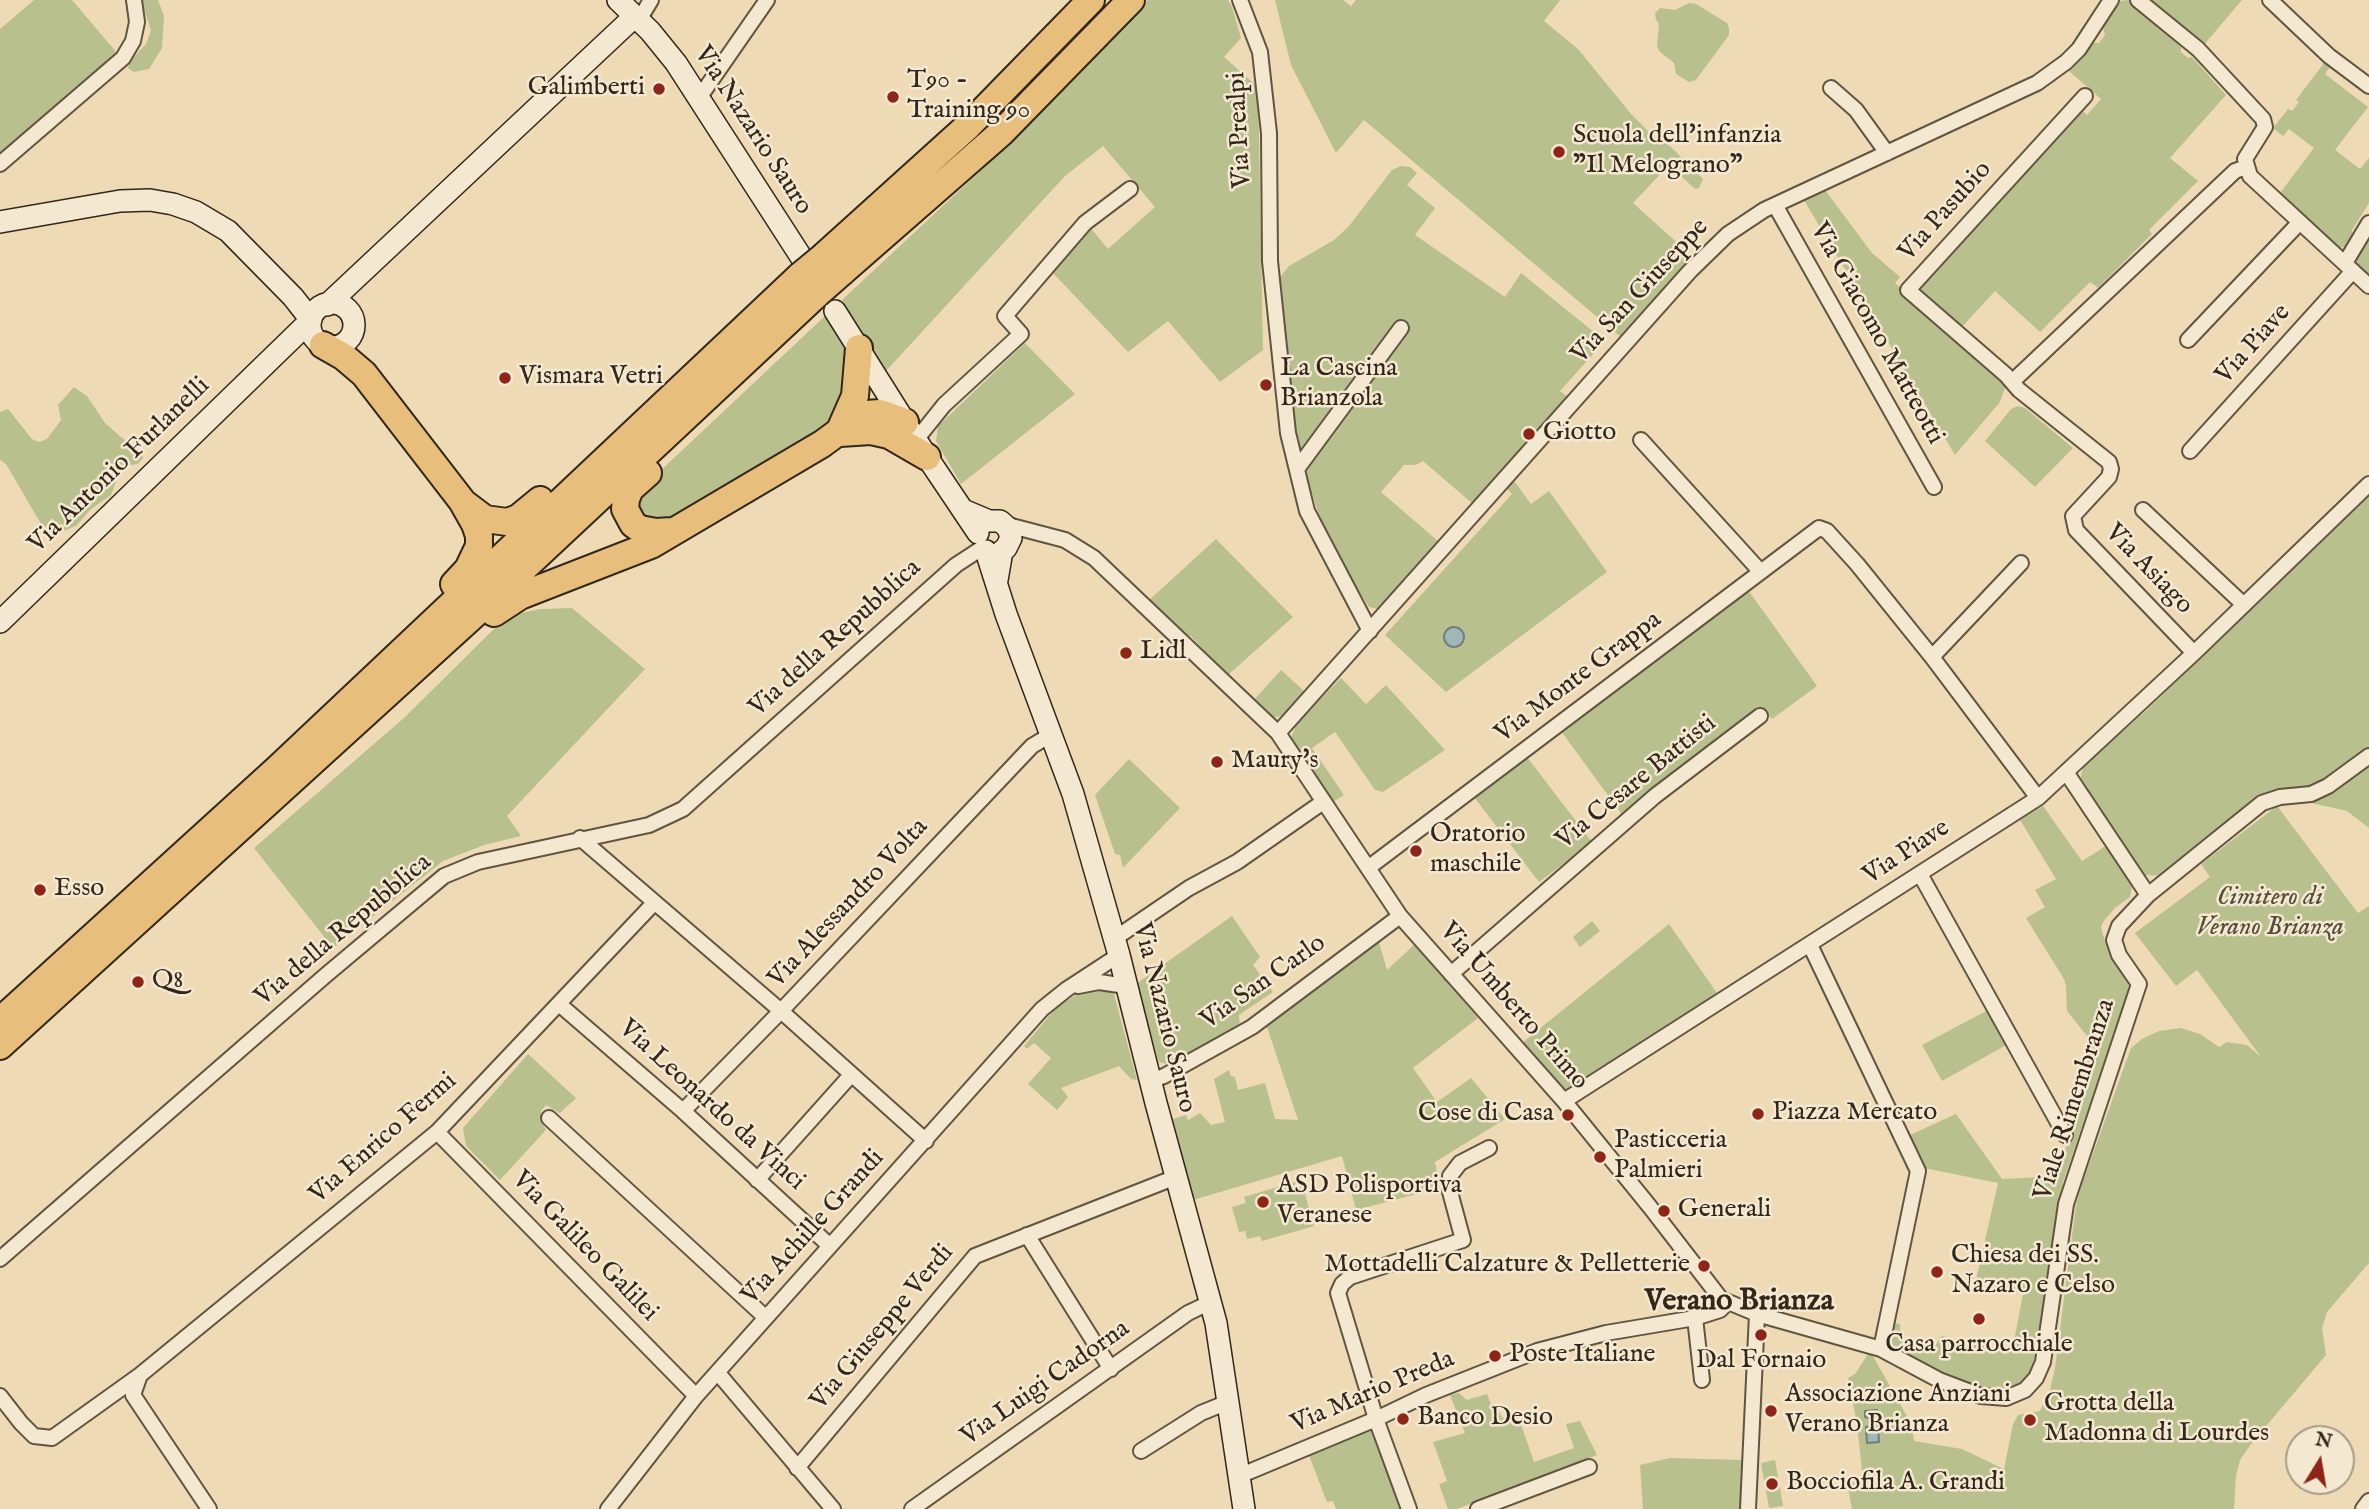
<!DOCTYPE html>
<html>
<head>
<meta charset="utf-8">
<style>
  body { margin:0 }
  #map { position:relative; width:2369px; height:1509px; overflow:hidden; background:#eedbb6; font-family:"IM FELL English",serif }
  canvas { display:block }
  .north { position:absolute; left:2285px; top:1425px; width:70px; height:70px; box-sizing:border-box; background:#f4e8d0; border:2px solid #a69b87; border-radius:50%; rotate:11deg; font-size:19px; font-weight:700; line-height:28px; text-align:center; color:#32271a }
  .north::after { content:''; display:block; margin:auto; width:24px; height:32px; background:#8f2418; clip-path:polygon(50% 0,100% 100%,50% 72%,0 100%) }
</style>
</head>
<body>
<div id="map">
<canvas width="2369" height="1509"></canvas>
<div class="north">N</div>
</div>
<script>
const ctx = document.querySelector('canvas').getContext('2d');
ctx.lineJoin = 'round';
function paint(path, color) { ctx.fillStyle = color; ctx.fill(path, 'evenodd'); }
const toPath = rows => new Path2D(rows.map(r => 'M' + r).join(''));
function strokePath(path, color, width, dash) { ctx.strokeStyle = color; ctx.lineWidth = width; ctx.lineCap = dash ? 'butt' : 'round'; ctx.setLineDash(dash || []); ctx.stroke(path); }
function drawText(font, color, halo, rows, align = 'center') {
  ctx.font = font + ' "IM FELL English",serif'; ctx.lineWidth = 5; ctx.setLineDash([]); ctx.textBaseline = 'middle'; ctx.strokeStyle = halo; ctx.fillStyle = color; for (const [text, x, y, turn = 0] of rows) {
    ctx.save(); ctx.translate(x, y); ctx.rotate((+turn || 0) * Math.PI / 180); ctx.textAlign = isNaN(turn) ? turn : align; if (halo) ctx.strokeText(text, 0, 0); ctx.fillText(text, 0, 0); ctx.restore();
  }
}
const green = toPath([
  [34,0,72,0,117,53,0,153,0,29],
  [141,0,158,0,164,16,162,48,149,69,134,72,128,68,130,61,146,44,151,30],
  [1148,0,1228,0,1232,7,1241,38,1224,57,1258,87,1263,350,1220,382,1168,321,1128,352,1052,272,1089,226,1108,249,1155,207,1103,146,1065,176,886,371,842,300,1006,147],
  [1275,0,1343,0,1351,6,1356,0,1560,0,1544,21,1578,49,1631,114,1653,136,1670,146,1703,179,1699,188,1695,189,1669,165,1633,203,1693,257,1622,338,1364,120,1336,153,1291,65],
  [2128,0,2181,47,2181,52,2188,58,2192,57,2226,95,2170,158,2198,181,2149,230,2152,234,2098,288,2090,282,2040,332,1995,291,1960,329,1918,291,1918,288,2083,111,2087,115,2101,99,2069,71,2086,54,2093,43,2099,43,2105,35,2103,28,2119,1],
  [2148,0,2242,0,2202,47],
  [1689,3,1696,4,1727,23,1729,28,1729,35,1696,80,1689,82,1676,74,1674,63,1660,52,1657,46,1659,24,1656,20,1655,13,1660,8,1675,10],
  [2324,63,2330,67,2325,74,2368,107,2335,150,2360,169,2369,158,2369,203,2352,230,2353,238,2348,246,2337,248,2280,193,2314,148,2289,129,2283,136,2273,128,2288,109,2292,111,2299,102,2296,100],
  [1401,166,1410,167,1417,173,1407,185,1435,208,1415,235,1505,297,1521,273,1605,341,1560,391,1568,397,1473,504,1423,461,1416,465,1404,465,1381,492,1439,542,1378,609,1369,607,1344,568,1320,518,1298,450,1278,301,1278,286,1281,276,1289,266,1334,240,1349,226,1392,170],
  [1825,190,1872,253,1900,277,1895,283,2002,375,2006,385,2000,402,1955,455,1804,200],
  [2369,237,2369,281,2356,269,2356,260],
  [825,316,839,333,848,352,853,371,826,433,663,525,639,519,636,499,642,488],
  [1025,343,1075,394,961,484,936,441,938,426],
  [74,387,87,396,105,423,122,438,141,451,143,458,138,464,122,466,111,495,91,509,76,526,61,532,52,518,44,529,6,464,0,460,0,412,8,409,32,439,39,442,47,439,61,420,58,405],
  [2018,406,2025,408,2073,448,2035,487,1985,441,2011,409],
  [1512,478,1531,504,1549,491,1607,572,1446,692,1385,635,1512,494,1504,486],
  [2369,496,2369,747,2359,758,2317,786,2266,794,2247,806,2166,876,2144,875,2080,780,2083,767,2150,707],
  [1216,539,1293,617,1227,676,1191,636,1182,637,1148,601],
  [1748,590,1817,686,1772,719,1763,709,1688,763,1623,816,1561,731],
  [572,608,645,669,507,816,521,836,484,845,443,861,333,948,254,848,405,717,507,616,540,609],
  [1281,670,1304,691,1286,715,1272,718,1254,700],
  [1341,678,1366,704,1386,685,1445,750,1383,792,1375,790,1335,732,1312,748,1344,795,1333,802,1293,746,1291,738,1297,723],
  [1527,757,1592,842,1539,882,1474,797],
  [1129,759,1180,808,1123,868,1120,855,1115,854,1095,795],
  [2369,761,2369,828,2347,811,2307,802,2342,782],
  [2043,806,2082,861,2109,844,2133,882,2130,897,2115,908,2103,922,2101,927,2105,942,2127,971,2129,990,2063,1182,2038,1362,2023,1386,2006,1392,1976,1389,1889,1345,1895,1323,1900,1324,1901,1339,1906,1345,1919,1351,1933,1348,1942,1336,2012,1352,2023,1294,1975,1284,1998,1183,1924,1168,1910,1135,1956,1114,2002,1179,2044,1177,2058,1171,2082,1098,2077,1097,2075,1090,2092,1051,2091,1041,2067,1011,2066,986,2064,979,2026,918,2045,907,2035,890,2056,879,2020,820],
  [2277,806,2358,913,2369,906,2369,1263,2327,1312,2322,1328,2326,1355,2251,1444,2240,1460,2236,1476,2234,1509,1852,1509,1847,1483,1863,1480,1857,1424,1848,1378,1855,1374,1870,1351,1912,1425,1914,1441,1962,1449,2004,1469,2013,1424,2018,1415,2040,1411,2050,1390,2055,1368,2076,1205,2082,1184,2131,1048,2142,1039,2159,1031,2181,1028,2200,1034,2219,1047,2227,1042,2247,1045,2261,1057,2197,970,2176,986,2135,933,2210,877,2201,864],
  [1232,916,1260,957,1253,965,1273,992,1239,1015,1240,1028,1170,1065,1159,1062,1136,984],
  [1592,921,1600,931,1580,947,1573,937],
  [1669,924,1719,996,1564,1093,1522,1043],
  [1378,939,1387,970,1415,944,1478,1018,1413,1068,1437,1102,1471,1078,1505,1119,1435,1162,1440,1188,1356,1210,1342,1156,1193,1200,1173,1119,1186,1115,1188,1120,1200,1113,1211,1125,1225,1122,1214,1079,1229,1070,1231,1076,1235,1077,1238,1090,1265,1083,1275,1119,1298,1120,1265,1021],
  [1109,988,1114,994,1137,1080,1131,1079,1119,1066,1061,1088,1068,1097,1057,1110,1028,1084,1051,1058,1034,1043,1027,1049,1024,1046,1055,1009,1080,992],
  [1988,1010,2008,1044,1942,1081,1922,1045],
  [528,1054,576,1098,560,1113,546,1105,541,1111,541,1122,546,1130,500,1180,466,1146,463,1128],
  [1301,1180,1314,1226,1262,1241,1260,1236,1247,1239,1245,1231,1239,1232,1232,1207,1246,1203,1244,1197],
  [1459,1393,1467,1400,1487,1394,1493,1410,1498,1409,1502,1418,1517,1413,1534,1462,1574,1448,1566,1424,1580,1421,1597,1455,1457,1509,1448,1509,1439,1484,1447,1481,1433,1442,1465,1433,1450,1395],
  [1367,1429,1372,1431,1400,1509,1336,1509,1333,1501,1327,1502,1308,1453],
  [1670,1458,1744,1460,1743,1509,1643,1509,1640,1465],
  [1775,1460,1783,1506,1769,1508,1761,1463]
]);
const water = toPath([
  '1444 637a10 10 0 1 1 20 0a10 10 0 1 1-20 0Z',
  [1877,1410,1879,1442,1867,1443,1866,1427,1870,1426,1869,1418,1865,1417,1865,1411,1877,1410]
]);
const street = toPath([
  [1240,0,1260,52,1269,133,1270,261,1288,433,1307,511,1370,631],
  [2138,0,2198,49,2263,119,2265,127,2245,159,2250,176,2369,286],
  [2270,0,2329,56,2369,86],
  [639,20,651,0],
  [1831,88,1856,110,1887,153],
  [2085,96,1908,290,2006,375,2019,390,2109,462,2111,469,2109,477,2073,516,2076,530,2194,653],
  [699,98,767,0],
  [0,164,123,58,133,41,137,22,134,0],
  [1775,205,1934,487],
  [2345,263,2369,223],
  [2188,340,2300,222],
  [2013,381,2235,171,2246,167],
  [916,440,944,405,1021,334,1005,316,1085,223,1130,189],
  [1641,440,1760,571],
  [2190,451,2353,271],
  [1297,469,1401,328],
  [2143,510,2244,605],
  [1004,524,1065,540,1094,558,1278,733,1400,916,1564,1101,1650,1207,1721,1299,1757,1314,1881,1349,1939,1380,1981,1396,2006,1398,2025,1390,2036,1378,2043,1362,2066,1204,2139,984,2119,955,2114,940,2119,926,2148,895,2262,803,2280,797,2311,794,2328,786,2369,756],
  [1932,657,2021,563],
  [1278,733,1690,271,1728,234,1764,210,2037,83,2066,62,2079,49,2111,0],
  [2066,772,2148,895],
  [580,838,781,1011,926,1141],
  [1368,868,1819,528,1827,531,1857,564,1932,657,2038,798],
  [1920,874,2065,1135],
  [1114,939,1189,888,1237,862,1323,802],
  [1810,945,1918,1171,1881,1349],
  [1451,974,1655,796,1760,716],
  [1078,986,1099,982,1126,986],
  [559,1004,683,1111,830,1246],
  [1150,1081,1164,1076,1252,1027,1400,916],
  [1564,1101,2038,798,2194,653,2369,484],
  [683,1111,781,1011,1032,746,1052,734],
  [549,1118,765,1317],
  [437,1132,696,1396],
  [757,1180,851,1075],
  [1027,1235,1111,1369],
  [0,1259,326,975,444,876,478,862,649,825,683,809,956,565,982,548],
  [1695,1318,1702,1380],
  [718,1373,833,1509],
  [0,1396,21,1423,34,1436,52,1438,140,1375],
  [1141,1451,1201,1413,1228,1402],
  [797,1468,975,1256,1176,1177],
  [1239,1476,1376,1419,1426,1395,1537,1351,1606,1333,1695,1318,1720,1310,1727,1303],
  [209,1509,133,1395,140,1375,437,1132,654,903],
  [608,1509,696,1396,1042,1009,1067,989,1119,955],
  [912,1509,1188,1313,1211,1302],
  [1409,1509,1376,1419,1338,1293,1342,1284,1350,1277,1463,1240,1450,1192,1450,1176,1460,1163,1489,1148],
  [1478,1509,1589,1467],
  [1748,1509,1757,1314],
  [2363,1509,2369,1501]
]);
const secondary = toPath([
  [618,0,650,31,676,63,805,263],
  [0,222,120,201,150,200,173,204,196,212,228,231,293,297,311,320,0,622],
  '310 325a22 22 0 1 1 44 0a22 22 0 1 1-44 0Z',
  [327,305,635,16],
  [835,311,927,457,978,533],
  [963,510,989,521,1000,521,1008,528,1011,538,1006,548,1002,551,997,580],
  [986,551,1006,614,1073,794,1119,955,1156,1103,1216,1323,1244,1509]
]);
const highway = toPath([
  [824,256,968,126,1091,0],
  [842,272,1001,133,1131,0],
  [323,345,344,357,364,374,462,501,475,524,479,536,479,546,468,569,454,584],
  [840,430,855,396,859,348],
  [840,433,871,431,889,435,927,457],
  [648,473,630,489,626,499,625,509,633,524,640,529,656,532,672,531],
  [465,504,485,519,507,522,518,518,540,500],
  [494,613,520,596,651,545,822,444,856,419,866,414,880,413,905,422],
  [0,1021,277,769,801,275],
  [0,1046,476,613,817,294]
]);
const highwayBridge = toPath([
  [801,275,824,256],
  [817,294,842,272]
]);
const markers = [
  [659,89,7,"#8f2418"],
  [893,97,7,"#8f2418"],
  [1559,152,7,"#8f2418"],
  [505,378,7,"#8f2418"],
  [1266,385,7,"#8f2418"],
  [1529,434,7,"#8f2418"],
  [1126,653,7,"#8f2418"],
  [1217,762,7,"#8f2418"],
  [1416,851,7,"#8f2418"],
  [40,890,7,"#8f2418"],
  [138,982,7,"#8f2418"],
  [1758,1114,7,"#8f2418"],
  [1568,1115,7,"#8f2418"],
  [1600,1157,7,"#8f2418"],
  [1263,1202,7,"#8f2418"],
  [1664,1211,7,"#8f2418"],
  [1704,1266,7,"#8f2418"],
  [1937,1272,7,"#8f2418"],
  [1979,1319,7,"#8f2418"],
  [1761,1335,7,"#8f2418"],
  [1495,1356,7,"#8f2418"],
  [1771,1411,7,"#8f2418"],
  [1403,1419,7,"#8f2418"],
  [2030,1420,7,"#8f2418"],
  [1772,1484,7,"#8f2418"]
];
const poiNames = [
  ["T90 -",907,82],
  ["Training 90",907,112],
  ["Galimberti",645,89,"right"],
  ["Scuola dell'infanzia",1573,137],
  ["\"Il Melograno\"",1573,167],
  ["La Cascina",1280,370],
  ["Brianzola",1280,400],
  ["Vismara Vetri",519,378],
  ["Giotto",1543,434],
  ["Lidl",1140,653],
  ["Maury's",1231,762],
  ["Oratorio",1430,836],
  ["maschile",1430,866],
  ["Esso",54,890],
  ["Q8",152,982],
  ["Piazza Mercato",1772,1114],
  ["Cose di Casa",1554,1115,"right"],
  ["Pasticceria",1614,1142],
  ["Palmieri",1614,1172],
  ["ASD Polisportiva",1277,1187],
  ["Veranese",1277,1217],
  ["Generali",1678,1211],
  ["Chiesa dei SS.",1951,1257],
  ["Nazaro e Celso",1951,1287],
  ["Mottadelli Calzature & Pelletterie",1690,1266,"right"],
  ["Casa parrocchiale",1979,1346,"center"],
  ["Poste Italiane",1509,1356],
  ["Dal Fornaio",1761,1362,"center"],
  ["Associazione Anziani",1785,1396],
  ["Verano Brianza",1785,1426],
  ["Grotta della",2044,1405],
  ["Madonna di Lourdes",2044,1435],
  ["Banco Desio",1417,1419],
  ["Bocciofila A. Grandi",1786,1484]
];
const streetNames = [
  ["Via Prealpi",1241,130,-93],
  ["Via Nazario Sauro",752,131,57],
  ["Via Pasubio",1946,212,-48],
  ["Via San Giuseppe",1641,292,-47],
  ["Via Giacomo Matteotti",1876,334,61],
  ["Via Piave",2254,345,-48],
  ["Via Antonio Furlanelli",120,466,-44],
  ["Via Asiago",2148,570,46],
  ["Via della Repubblica",836,639,-42],
  ["Via Monte Grappa",1579,678,-37],
  ["Via Cesare Battisti",1637,783,-39],
  ["Via Piave",1907,853,-33],
  ["Via Alessandro Volta",849,904,-47],
  ["Via della Repubblica",344,931,-40],
  ["Via San Carlo",1264,983,-35],
  ["Via Umberto Primo",1513,1007,49],
  ["Via Nazario Sauro",1163,1018,76],
  ["Viale Rimembranza",2076,1100,-72],
  ["Via Leonardo da Vinci",711,1106,42],
  ["Via Enrico Fermi",384,1139,-41],
  ["Via Achille Grandi",814,1228,-48],
  ["Via Galileo Galilei",584,1247,46],
  ["Via Giuseppe Verdi",883,1328,-50],
  ["Via Luigi Cadorna",1046,1384,-35],
  ["Via Mario Preda",1373,1393,-23]
];
const parkNames = [
  ["Cimitero di",2270,899],
  ["Verano Brianza",2270,929]
];
const quarterNames = [
  ["Verano Brianza",1739,1303]
];
paint(green, '#b8c08e');
paint(water, '#9eb8b8');
strokePath(water, '#737e79', 2);
strokePath(street, '#615441', 18);
strokePath(secondary, '#32271a', 24);
strokePath(highway, '#32271a', 30);
strokePath(street, '#f4e8d0', 14);
strokePath(secondary, '#f4e8d0', 21);
strokePath(highway, '#e7be7b', 26);
strokePath(highwayBridge, '#32271a', 30, []);
strokePath(highwayBridge, '#e7be7b', 26);
for (const [x, y, r, color] of markers) { const dot = new Path2D(); dot.arc(x, y, r, 0, 2 * Math.PI); ctx.fillStyle = color; ctx.fill(dot); strokePath(dot, '#f4e8d0', 2.5); }
drawText('26px', '#32271a', '#f4e8d0', poiNames, 'left');
drawText('26px', '#32271a', '#f4e8d0', streetNames);
drawText('italic 26px', '#544d37', '#f4e8d0', parkNames);
drawText('bold 30px', '#32271a', '#f4e8d0', quarterNames);
</script>
</body>
</html>
